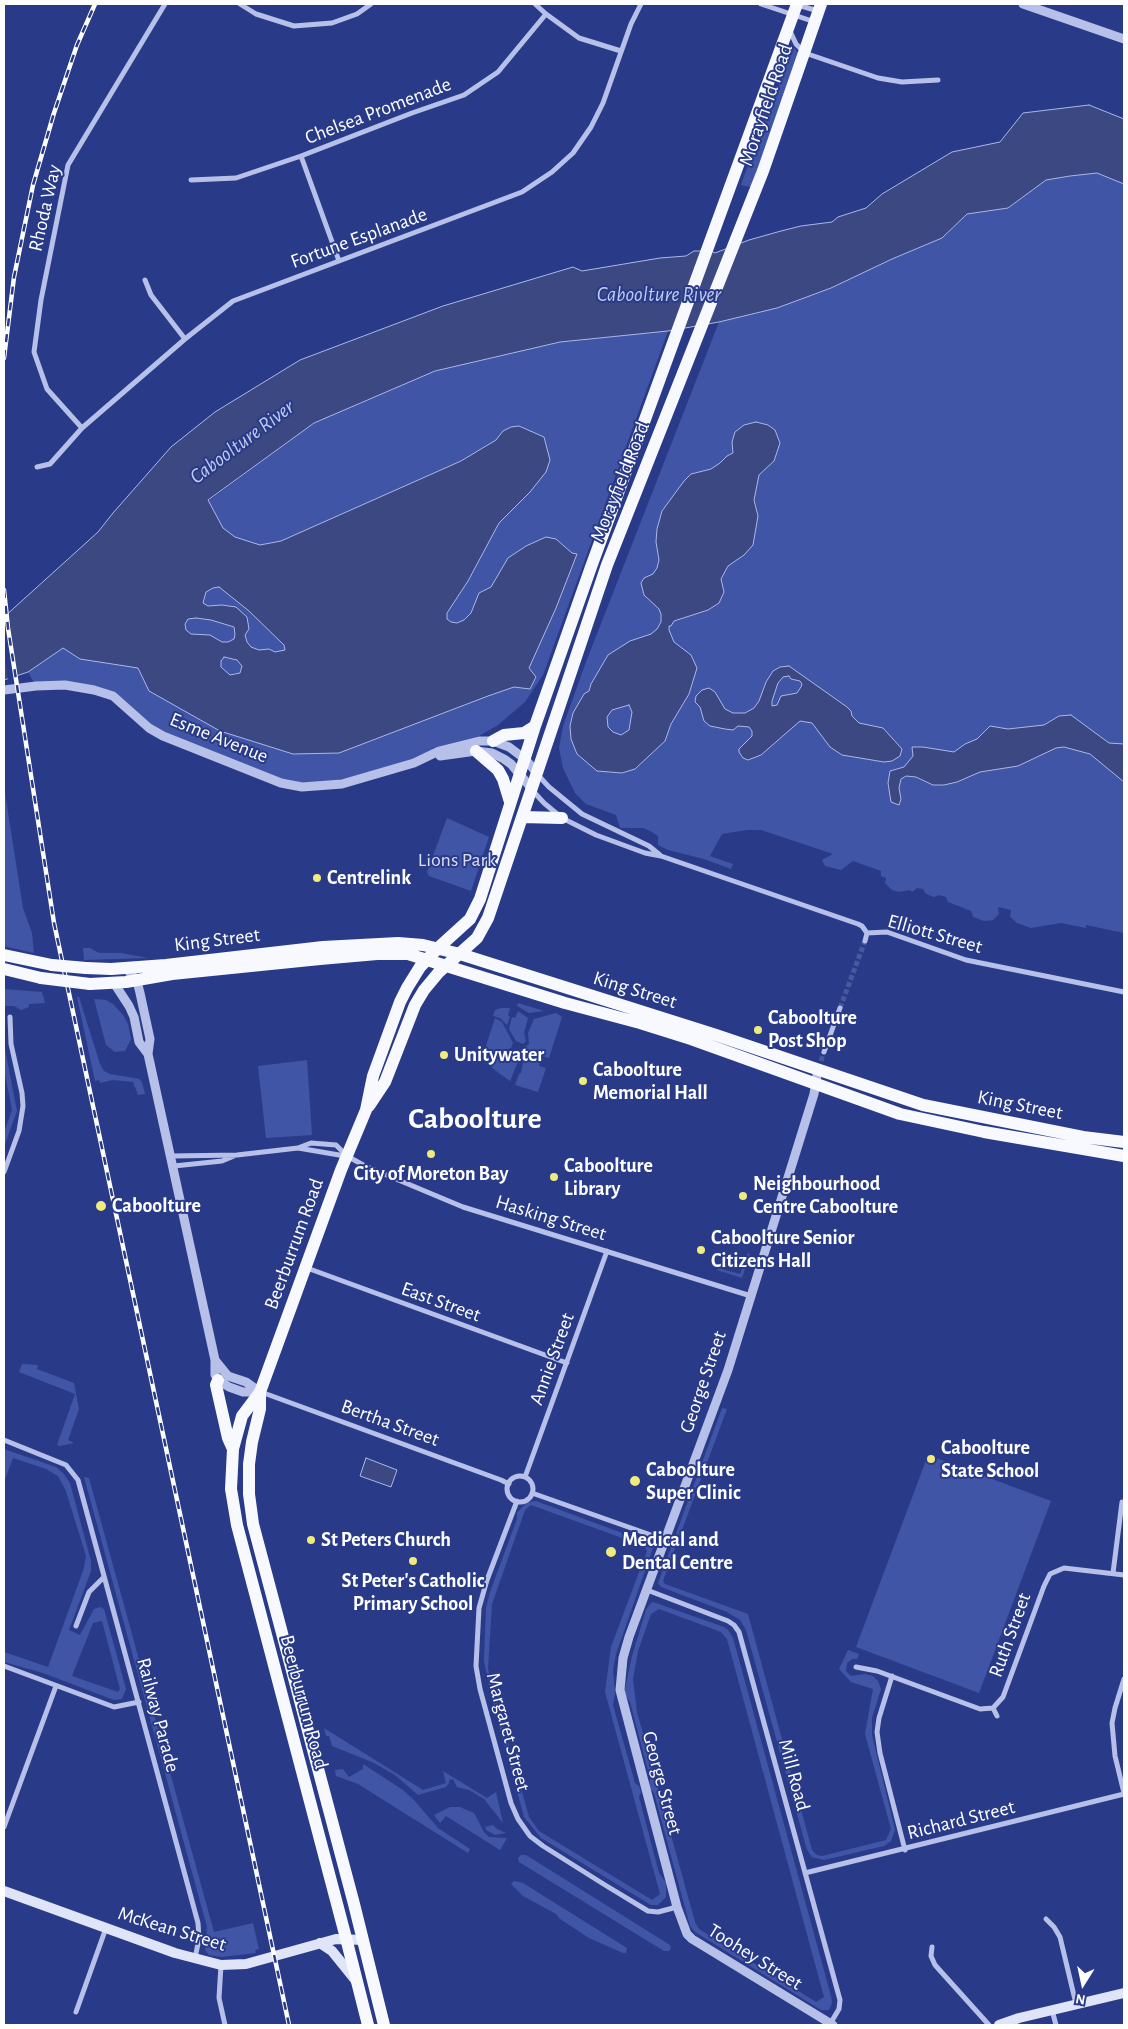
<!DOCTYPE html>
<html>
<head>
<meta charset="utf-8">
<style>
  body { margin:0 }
  #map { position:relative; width:1128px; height:2029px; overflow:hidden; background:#293b88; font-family:"Alegreya Sans",sans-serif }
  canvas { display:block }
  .frame { position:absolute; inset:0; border:5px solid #fff; pointer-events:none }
  .north { position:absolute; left:1058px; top:1959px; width:50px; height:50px; -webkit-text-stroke:4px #293b88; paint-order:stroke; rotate:190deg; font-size:14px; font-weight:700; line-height:20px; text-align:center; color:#fff }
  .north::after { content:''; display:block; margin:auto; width:18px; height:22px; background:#fff; clip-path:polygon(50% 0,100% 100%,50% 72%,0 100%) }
</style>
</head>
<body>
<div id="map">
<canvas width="1128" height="2029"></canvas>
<div class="frame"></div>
<div class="north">N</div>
</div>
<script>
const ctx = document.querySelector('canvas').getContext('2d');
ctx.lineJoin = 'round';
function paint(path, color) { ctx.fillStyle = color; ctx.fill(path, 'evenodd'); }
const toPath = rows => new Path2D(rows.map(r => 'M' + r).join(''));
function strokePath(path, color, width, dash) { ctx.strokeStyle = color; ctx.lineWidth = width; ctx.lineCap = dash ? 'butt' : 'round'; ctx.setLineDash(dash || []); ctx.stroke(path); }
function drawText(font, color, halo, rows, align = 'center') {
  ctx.font = font + ' "Alegreya Sans",sans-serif'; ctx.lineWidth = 4; ctx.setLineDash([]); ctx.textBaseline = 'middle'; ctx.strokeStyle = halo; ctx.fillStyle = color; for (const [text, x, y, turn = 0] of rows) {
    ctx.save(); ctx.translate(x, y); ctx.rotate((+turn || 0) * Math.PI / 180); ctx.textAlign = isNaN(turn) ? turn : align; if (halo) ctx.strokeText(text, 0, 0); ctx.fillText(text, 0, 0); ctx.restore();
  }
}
const green = toPath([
  [793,46,799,54,751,186,750,187,741,185,763,122,765,110,774,99],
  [1097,173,1124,184,1124,933,1086,925,1086,928,1061,923,1031,928,1017,923,1010,917,1011,910,998,907,999,914,993,920,984,921,973,917,971,911,948,902,946,897,939,895,934,897,926,894,923,889,917,888,912,892,910,890,899,892,892,890,885,883,886,878,881,876,881,871,853,861,841,870,825,866,822,860,833,854,761,830,747,830,722,834,710,856,733,864,731,869,704,859,668,850,658,845,658,836,650,831,643,828,620,828,616,815,586,804,575,793,563,768,559,748,563,726,586,662,719,322,777,308,831,288,892,259,942,238,967,214,1008,208,1046,180,1070,176],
  [668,331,543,675,525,702,498,725,479,736,433,748,430,757,342,784,302,787,163,736,113,696,94,690,36,686,28,672,63,648,188,516,314,423,435,371,560,342],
  [4,787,23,908,32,933,34,953,4,946],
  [447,818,489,837,471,891,429,876,427,872],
  [83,948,90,948,99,953,121,953,148,958,84,960],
  [4,989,42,992,45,1003,29,1004,29,1007,21,1010,14,1006,4,1006],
  [77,997,79,997,100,1064,104,1071,110,1074,139,1079,142,1082,145,1094,138,1095,133,1082,113,1080,100,1083,99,1080,95,1081],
  [94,999,106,1000,113,1004,123,1015,128,1024,131,1039,125,1051,115,1052,106,1045],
  [518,1003,544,1011,529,1013,517,1006],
  [501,1008,510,1008,508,1015,510,1017,507,1025,500,1018,493,1016,495,1010],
  [518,1011,528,1018,524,1033,526,1041,523,1044,516,1041,509,1029,512,1017,515,1018],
  [556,1013,562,1017,549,1058,542,1056,541,1060,522,1054,524,1048,529,1044,528,1033,534,1019],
  [495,1018,502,1022,513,1043,511,1048,500,1051,494,1055,485,1049],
  [4,1044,17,1111,4,1147,4,1133,12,1110,4,1070],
  [508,1051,517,1052,520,1057,510,1081,492,1068,496,1056,501,1052],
  [524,1057,540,1062,539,1066,546,1068,538,1092,515,1085,519,1074,521,1073],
  [307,1060,312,1135,266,1138,258,1066],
  [748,1253,750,1254,742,1278,717,1270,718,1268,740,1274],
  [22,1364,38,1365,37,1369,74,1383,79,1409,68,1440,74,1443,60,1446,57,1445,75,1394,19,1372],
  [722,1408,727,1409,663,1581,665,1584,748,1614,812,1850,817,1855,822,1856,886,1840,891,1829,865,1734,873,1689,851,1682,839,1669,848,1650,859,1654,857,1659,852,1659,847,1663,846,1671,851,1676,865,1674,873,1676,878,1681,881,1689,872,1718,872,1735,895,1830,891,1841,884,1846,824,1860,812,1857,807,1850,746,1630,740,1620,727,1612,661,1587,658,1583],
  [4,1449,56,1467,64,1474,70,1483,91,1561,91,1571,69,1630,80,1635,94,1609,100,1607,104,1609,126,1689,122,1699,114,1700,43,1673,4,1662,4,1652,48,1667,84,1568,86,1556,66,1491,58,1476,46,1469,13,1458,4,1482],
  [102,1621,120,1689,118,1692,72,1676,93,1623],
  [928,1455,1051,1501,979,1693,856,1647],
  [84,1477,89,1478,214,1932,253,1923,259,1949,255,1950,256,1953,222,1957,209,1955,205,1950,207,1927],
  [536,1501,649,1543,653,1548,616,1654,613,1670,615,1693,613,1705,635,1783,639,1786,641,1792,639,1797,659,1873,666,1883,666,1897,658,1905,651,1905,541,1838,524,1817,491,1696,484,1661,486,1608,490,1592,517,1519,517,1513,527,1502],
  [531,1505,644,1546,647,1551,611,1647,605,1692,660,1894,652,1900,539,1831,529,1817,488,1669,492,1604,525,1510],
  [653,1602,724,1627,728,1630,733,1638,831,1996,832,2003,829,2010,821,2010,695,1932,690,1926,654,1793,649,1788,650,1778,630,1702,624,1693,632,1656,646,1610,650,1604],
  [659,1609,721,1632,727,1639,824,1997,816,2002,699,1929,695,1922,637,1712,633,1679,638,1651,651,1614],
  [324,1728,423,1790,446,1783,443,1771,487,1798,496,1792,503,1823,484,1799,469,1790,457,1787,453,1779,449,1780,449,1783,446,1787,418,1795,395,1775,372,1762,332,1746,329,1736,326,1736],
  [363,1764,403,1790,414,1800,438,1828,470,1849,468,1853,358,1784,336,1776,335,1770,343,1769,349,1777,363,1769],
  [450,1807,460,1807,474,1813,484,1832,489,1837,507,1838,500,1850,446,1816,440,1823,434,1815],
  [493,1825,497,1829,506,1833,495,1835,486,1830,485,1827],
  [521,1855,526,1855,670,1945,671,1948,669,1951,664,1951,519,1862,518,1858],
  [514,1881,523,1883,627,1948,626,1953,623,1953,589,1938,560,1919,556,1914,523,1896,511,1884]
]);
const water = toPath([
  [1089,105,1124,119,1124,184,1097,173,1070,176,1046,180,1008,208,967,214,942,238,892,259,831,288,777,308,719,322,668,331,560,342,435,371,314,423,208,500,223,528,235,537,260,545,281,541,461,461,496,440,503,431,511,427,519,426,544,437,550,460,546,472,530,492,499,523,468,581,447,613,447,619,451,622,457,623,464,620,471,613,479,593,491,587,508,558,526,546,546,537,556,539,572,553,577,554,556,608,529,668,536,677,530,689,514,687,488,696,339,753,293,754,220,731,149,691,138,668,80,659,63,648,28,672,4,680,4,617,98,532,113,513,171,447,215,412,300,360,443,306,573,267,582,271,660,258,686,256,694,251,711,251,715,253,749,240,781,231,801,226,832,222,838,217,866,208,882,194,952,152,1000,142,1023,113,1089,105],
  [219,587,249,611,284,645,285,650,275,652,269,649,259,650,251,647,247,642,245,635,249,629,247,617,236,607,222,605,208,606,203,603,206,592,213,588,219,587],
  [196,618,211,620,234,627,235,634,234,639,228,642,222,642,210,635,191,634,186,630,185,624,188,619,196,618],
  [224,657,237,660,242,666,240,673,230,675,221,667,221,661,224,657],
  [756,422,768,425,775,430,780,443,774,461,759,475,754,500,758,516,753,545,744,555,728,566,721,579,724,592,719,603,708,610,674,621,671,626,669,626,669,630,674,642,691,655,697,668,689,694,671,724,665,741,635,769,622,773,597,771,577,754,571,739,570,726,573,713,584,694,589,691,591,684,608,655,630,641,651,634,657,629,661,622,661,614,659,609,644,595,641,583,644,578,653,574,657,568,659,560,656,542,657,529,662,511,684,481,691,474,711,469,720,463,727,456,733,453,732,442,735,432,744,425,756,422],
  [629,705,632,712,629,730,621,735,613,732,608,727,607,717,612,710,629,705],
  [789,666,847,707,851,711,852,716,859,723,883,728,902,749,900,756,892,761,884,762,842,755,830,747,812,723,800,721,761,755,748,760,743,758,739,752,739,749,752,736,752,731,749,727,738,726,733,730,725,729,710,726,704,721,700,707,695,702,696,696,702,690,709,688,715,692,725,709,733,713,745,713,754,708,759,701,766,682,773,671,780,667,789,666],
  [789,676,791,679,800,681,802,684,801,687,797,693,781,696,777,705,772,706,772,701,778,683,783,677,789,676],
  [1071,715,1109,743,1124,744,1124,782,1090,754,1064,747,1056,748,1018,766,980,772,957,782,944,785,933,785,916,777,906,776,901,779,899,788,901,799,899,805,891,802,888,783,890,771,904,767,913,756,912,747,923,747,954,752,965,744,977,739,990,726,1008,729,1044,725,1059,716,1071,715],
  [366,1458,397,1470,391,1487,360,1476,366,1458]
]);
const pier = toPath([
  [8,611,18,678,8,681,4,651,4,614]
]);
const minorTunnel = toPath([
  [840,1008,865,941],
  [821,1061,824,1052]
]);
const minor = toPath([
  [240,4,256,14,294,26,332,23,357,14,371,4],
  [535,4,546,14,579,38,621,51],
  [761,4,815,22],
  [798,5,818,11],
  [790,31,796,44,805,53,878,78,902,82,938,80],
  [301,156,339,261],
  [191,180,236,178,301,156,412,113,464,95,498,72,546,14],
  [145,280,151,295,185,339],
  [82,428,47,389,34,352,41,300,68,165,165,4],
  [37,467,50,464,82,428,185,339,233,301,522,192,552,172,573,153,591,127,603,103,631,24,641,4],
  [537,774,549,787,582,814,649,846,660,855],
  [532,790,544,803,562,818,596,835,645,853,661,856,858,924,862,926,867,933],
  [867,933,887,932,966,960,1124,992],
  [865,941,867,933],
  [824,1052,840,1008],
  [298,1148,311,1143,336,1145,347,1156,365,1166,463,1207,751,1296],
  [172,1156,237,1155,298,1148,345,1156],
  [174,1166,222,1161,234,1156],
  [4,1172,19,1131,23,1106,22,1093,11,1044,10,1017],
  [307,1268,567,1363],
  [261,1392,501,1480,509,1484],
  [4,1440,66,1465,78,1480,198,1923,199,1939,195,1958],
  '507 1489a13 13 0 1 1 26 0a13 13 0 1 1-26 0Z',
  [525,1477,607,1251],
  [532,1493,665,1540],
  [517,1501,487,1580,479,1608,476,1666,480,1689,511,1803,518,1819,530,1836,543,1846,605,1885,648,1911,658,1912,677,1907],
  [1113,1573,1122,1502],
  [647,1590,728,1621,734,1625,739,1632,840,2000,839,2009,830,2024],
  [76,1626,89,1592,104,1577],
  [4,1666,114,1707,139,1702],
  [856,1667,877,1671,980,1709,993,1708,1003,1697,1044,1586,1050,1574,1064,1568,1124,1575],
  [892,1676,879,1718,877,1732,880,1753,905,1850],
  [1124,1679,1115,1708,1112,1723,1115,1756,1124,1793],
  [993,1708,997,1716],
  [4,1827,56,1686],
  [805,1873,1124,1794],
  [1046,1919,1054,1927,1060,1937,1076,2004],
  [932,1947,931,1956,935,1965,989,2025],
  [221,1965,219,1998,225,2025],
  [1052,2010,1056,2025],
  [76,2012,106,1928]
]);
const tertiary = toPath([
  [1023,4,1124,39],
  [4,690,36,686,65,685,94,690,113,696,149,728,163,736,281,783,302,787,342,784,414,763,439,751,479,741,493,741,509,747,525,759,537,773],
  [440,756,476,751,492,753,504,759,511,764,532,789],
  [126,968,137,981,140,993,150,1039,148,1054,215,1360,215,1375,218,1380,229,1387,243,1392,260,1392],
  [114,983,129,1006,134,1017,139,1042,148,1054],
  [818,1069,814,1094,728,1370,629,1637,623,1658,620,1690,677,1907,687,1934,692,1939,833,2025],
  [215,1360,228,1376,246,1382,260,1392]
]);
const secondary = toPath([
  [4,1891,175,1953,221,1965,246,1964,336,1939,363,1940],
  [320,1943,332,1951,357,1982],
  [999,2025,1019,2018,1124,1993]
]);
const primary = toPath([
  [493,741,504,735,524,733,535,726],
  [476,751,498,770,503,779,510,802],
  [522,817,562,818],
  [4,955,52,965],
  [86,968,111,969,166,965,323,947,398,943,423,945,460,954,716,1035,923,1105,1083,1137,1124,1142],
  [4,969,41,978],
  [90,984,126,982,172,974,320,959,377,954,408,954,565,1003,640,1023,691,1039,900,1114,984,1132,1124,1156],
  [369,1106,385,1082,415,1005,424,990,439,972,477,938,488,918,607,565,763,171,821,4],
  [218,1380,216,1385,228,1438,233,1449],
  [260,1392,260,1409,252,1442,249,1464,249,1494,253,1524,354,1904,384,2025],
  [368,2025,346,1938,237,1525,231,1489,233,1449,242,1416,260,1392,341,1170,366,1110,373,1076,400,1002,407,988,420,967,438,948,470,919,480,899,535,726,591,567,797,4]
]);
const rail = toPath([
  [4,358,14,277,33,185,54,113,77,45,95,4],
  [4,590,8,628,54,923,289,2025]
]);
const primaryBridge = toPath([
  [52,965,86,968],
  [41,978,90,984]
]);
const markers = [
  [317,878,5,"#f0eb7c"],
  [758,1030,5,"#f0eb7c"],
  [444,1055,5,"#f0eb7c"],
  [583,1081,5,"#f0eb7c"],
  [431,1154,5,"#f0eb7c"],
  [554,1177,5,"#f0eb7c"],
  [743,1196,5,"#f0eb7c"],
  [101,1206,6,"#f0eb7c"],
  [701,1250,5,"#f0eb7c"],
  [931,1459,5,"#f0eb7c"],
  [635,1481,6,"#f0eb7c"],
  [311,1540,5,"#f0eb7c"],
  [611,1552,6,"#f0eb7c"],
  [413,1561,5,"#f0eb7c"]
];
const streetNames = [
  ["Morayfield Road",766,105,-71],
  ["Chelsea Promenade",378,111,-21],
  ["Rhoda Way",45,208,-77],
  ["Fortune Esplanade",359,238,-20],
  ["Morayfield Road",620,482,-68],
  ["Esme Avenue",219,738,22],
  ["Elliott Street",935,934,16],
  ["King Street",217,940,-7],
  ["King Street",635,990,17],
  ["King Street",1020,1105,11],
  ["Hasking Street",551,1218,17],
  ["Beerburrum Road",294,1244,-70],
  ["East Street",441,1302,20],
  ["Annie Street",552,1359,-70],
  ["George Street",703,1382,-71],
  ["Bertha Street",390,1423,20],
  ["Ruth Street",1010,1635,-70],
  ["Beerburrum Road",304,1702,75],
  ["Railway Parade",158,1715,75],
  ["Margaret Street",508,1732,75],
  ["Mill Road",794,1775,75],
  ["George Street",662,1783,75],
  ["Richard Street",961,1820,-14],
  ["McKean Street",172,1929,17],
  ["Toohey Street",755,1957,32]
];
const parkNames = [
  ["Lions Park",457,860]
];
const poiNames = [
  ["Centrelink",327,878],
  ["Caboolture",768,1018],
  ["Post Shop",768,1041],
  ["Unitywater",454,1055],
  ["Caboolture",593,1070],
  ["Memorial Hall",593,1093],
  ["Caboolture",564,1166],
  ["Library",564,1189],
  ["City of Moreton Bay",431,1174,"center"],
  ["Neighbourhood",753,1184],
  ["Centre Caboolture",753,1207],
  ["Caboolture",112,1206],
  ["Caboolture Senior",711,1238],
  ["Citizens Hall",711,1261],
  ["Caboolture",941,1448],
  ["State School",941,1471],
  ["Caboolture",646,1470],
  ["Super Clinic",646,1493],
  ["St Peters Church",321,1540],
  ["Medical and",622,1540],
  ["Dental Centre",622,1563],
  ["St Peter's Catholic",413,1581,"center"],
  ["Primary School",413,1604,"center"]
];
const waterNames = [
  ["Caboolture River",659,295],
  ["Caboolture River",242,442,-37]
];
const townNames = [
  ["Caboolture",475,1119]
];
paint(green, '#4155a6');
paint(water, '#3b4881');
strokePath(water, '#aab8e9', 1);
paint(pier, '#293b88');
strokePath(minorTunnel, '#49589a', 5, [5, 2.5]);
strokePath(minor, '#b6c0e8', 5);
strokePath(tertiary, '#b6c0e8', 9);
strokePath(secondary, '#dfe4f8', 10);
strokePath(primary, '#f8f9fe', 12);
strokePath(rail, '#fff', 4.5);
strokePath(rail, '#293b88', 2.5, [8]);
strokePath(primaryBridge, '#f8f9fe', 12);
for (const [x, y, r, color] of markers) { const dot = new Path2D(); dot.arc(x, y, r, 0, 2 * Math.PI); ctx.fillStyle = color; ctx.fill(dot); strokePath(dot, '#293b88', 2); }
drawText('20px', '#fff', '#293b88', streetNames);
drawText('20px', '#d9dff7', '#293b88', parkNames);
drawText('bold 20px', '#fff', '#293b88', poiNames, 'left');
drawText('italic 21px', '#c1cbf0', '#293b88', waterNames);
drawText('bold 30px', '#fff', '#293b88', townNames);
</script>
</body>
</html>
